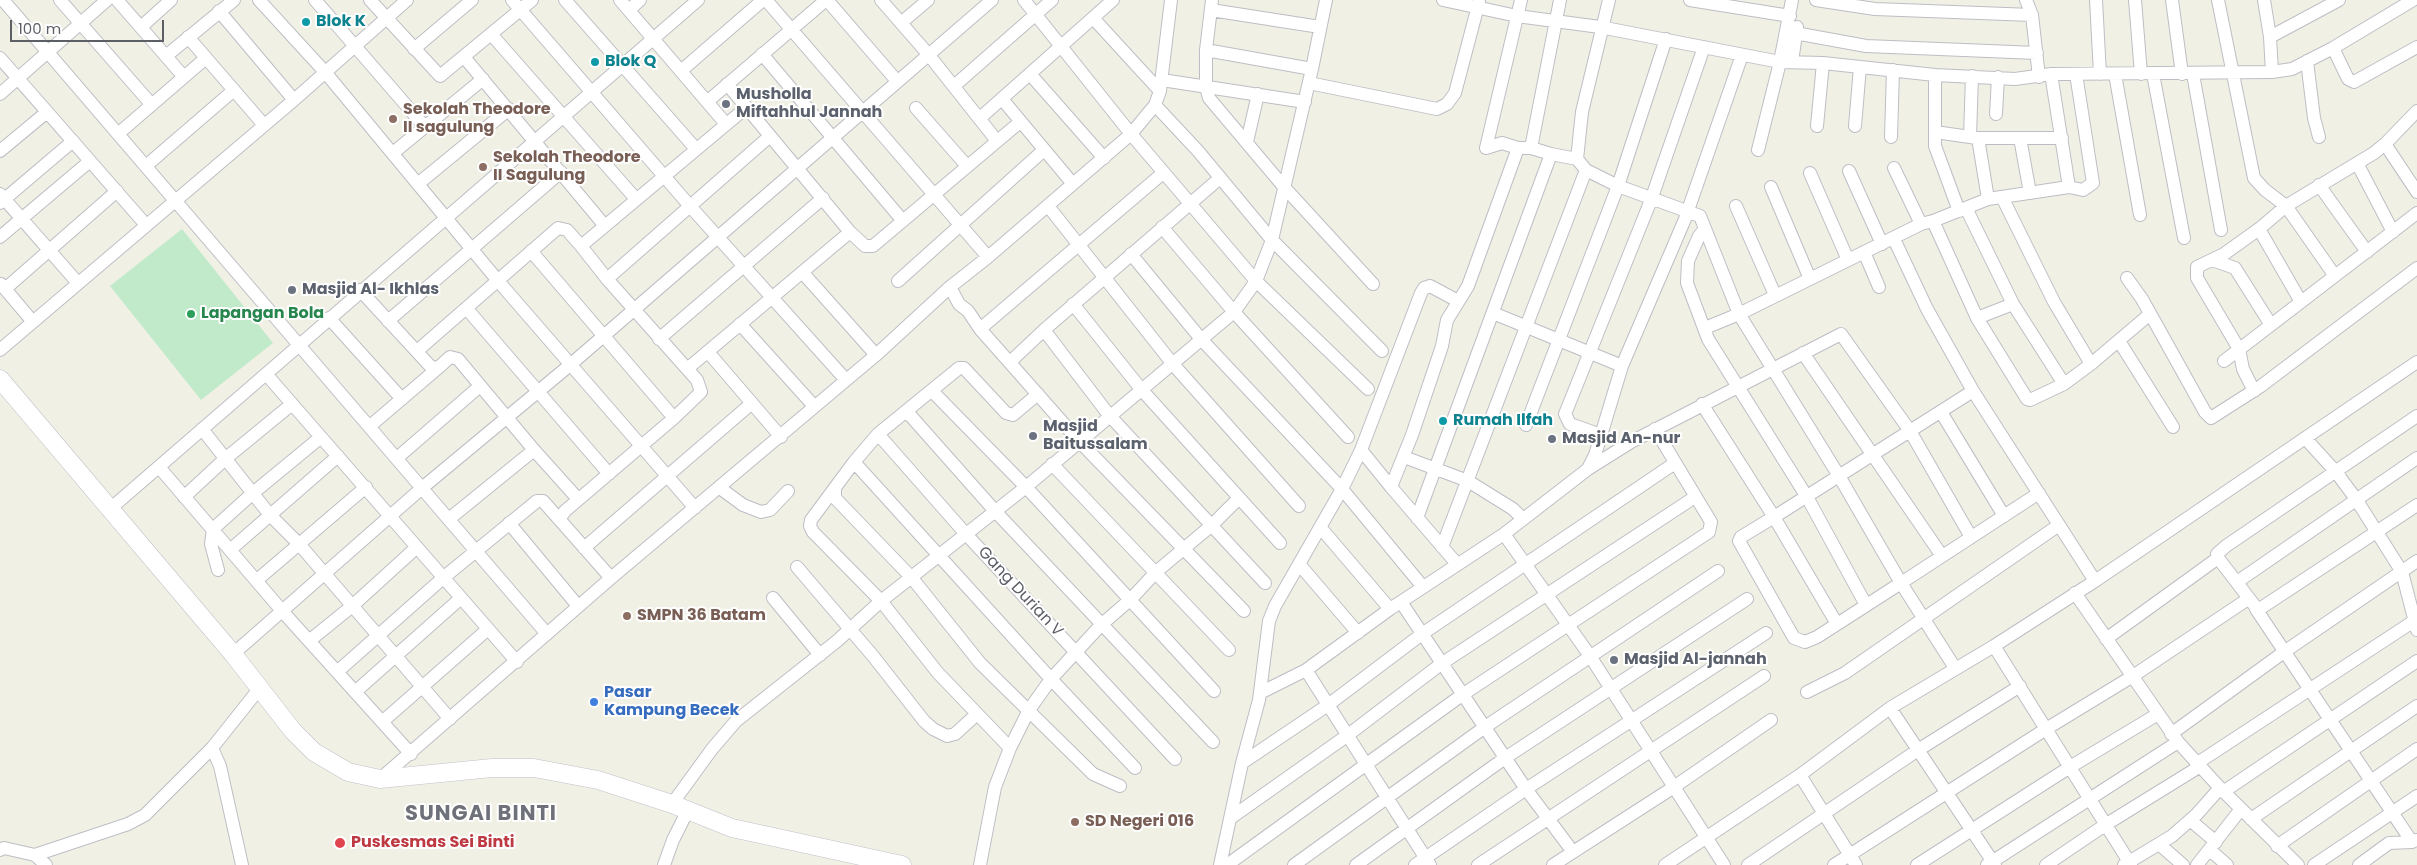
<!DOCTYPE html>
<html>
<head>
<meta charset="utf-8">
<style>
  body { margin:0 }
  #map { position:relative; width:2417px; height:865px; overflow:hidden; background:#f1f0e5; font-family:Poppins,sans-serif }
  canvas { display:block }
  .scale { position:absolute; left:10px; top:20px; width:154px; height:22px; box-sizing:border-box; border:2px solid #5d5f67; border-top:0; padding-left:6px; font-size:15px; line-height:18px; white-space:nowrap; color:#5d5f67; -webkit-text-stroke:4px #fff; paint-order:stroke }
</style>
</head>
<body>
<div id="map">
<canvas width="2417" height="865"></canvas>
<div class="scale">100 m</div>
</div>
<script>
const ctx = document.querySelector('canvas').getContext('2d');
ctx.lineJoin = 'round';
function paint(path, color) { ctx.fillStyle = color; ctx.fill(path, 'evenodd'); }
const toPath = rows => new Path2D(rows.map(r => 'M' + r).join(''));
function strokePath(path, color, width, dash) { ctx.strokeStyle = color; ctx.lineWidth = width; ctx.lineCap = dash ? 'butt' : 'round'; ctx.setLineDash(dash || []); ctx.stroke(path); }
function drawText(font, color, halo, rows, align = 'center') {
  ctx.font = font + ' Poppins,sans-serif'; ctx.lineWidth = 4; ctx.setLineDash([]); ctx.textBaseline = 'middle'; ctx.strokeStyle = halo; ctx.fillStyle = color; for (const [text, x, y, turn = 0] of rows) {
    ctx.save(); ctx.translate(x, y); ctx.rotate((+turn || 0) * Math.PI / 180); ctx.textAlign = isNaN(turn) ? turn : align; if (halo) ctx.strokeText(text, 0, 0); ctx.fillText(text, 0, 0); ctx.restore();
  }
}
const green = toPath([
  [182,229,273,343,201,400,110,286]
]);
const street = toPath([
  [3,0,547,634],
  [60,0,152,105],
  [117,0,184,77],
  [259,0,325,72,499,282,695,508],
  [315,0,425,127],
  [370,0,440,76,532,0],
  [512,0,689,205,846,380],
  [565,0,696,149],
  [620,0,726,124],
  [766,0,988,257],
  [827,0,897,81],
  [881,0,928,54,997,141],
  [1024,0,1131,134,1256,281,1368,389],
  [1212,0,1206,50,1206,87,1209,98,1284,187,1373,284],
  [1443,0,1517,16,1600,27,1780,62,1823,63,1935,75,2015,79,2051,74,2272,72,2292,69,2333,48,2413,0],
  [1609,0,1582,112,1577,159,1586,170,1618,186,1700,216,1739,314,1921,224,1933,221,1988,199,2069,187,2051,74],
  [1690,0,1790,16],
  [1816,0,1875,9,2032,15],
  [2026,0,2032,15,2039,77],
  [2096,0,2100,74],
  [2135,0,2141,74],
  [2172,0,2182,74],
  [2218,0,2254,178,2265,190,2286,206,2335,276],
  [2264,0,2270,37,2272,72],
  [629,10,640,0],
  [1211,10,1320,27],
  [219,11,294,100],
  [1093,18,1160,91],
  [901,23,928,0],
  [141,27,171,0],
  [1795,33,1866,46,2037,53],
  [491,34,636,199],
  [188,37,264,125],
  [2270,37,2339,0],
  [2333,48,2348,79,2354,82,2417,47],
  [414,49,472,0],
  [1206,50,1312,69],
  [762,54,903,221],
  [166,56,234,0],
  [464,57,605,226],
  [0,58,146,225],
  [2307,61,2314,118,2319,137],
  [1792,62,1797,27],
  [682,70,763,0],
  [1030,74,1104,158],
  [2115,74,2140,215],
  [2153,74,2184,238],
  [2193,74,2221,230],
  [1935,75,1935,146,1959,211],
  [1162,80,1305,102],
  [1309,83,1437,109,1447,104,1455,93,1479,2],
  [954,86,1052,0],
  [0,94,107,0],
  [1002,99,1073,184],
  [708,101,826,0],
  [1155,105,1198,151,1272,240,1382,351],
  [916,108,967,166],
  [2417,111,2385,144,2417,192],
  [1996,114,1998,77],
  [980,118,1113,0],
  [1817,126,1823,63],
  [1855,126,1860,67],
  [1935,132,1977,138],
  [119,133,206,58],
  [1891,137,1893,70],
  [1970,137,1972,76],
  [2020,138,2030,193],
  [1247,142,1258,94],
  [1486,148,1521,0],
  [1486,148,1502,143,1518,148,1531,148,1551,154,1577,159],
  [1531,148,1560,0],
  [1758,150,1780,62,1792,0],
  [0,151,47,112],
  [393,153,483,79],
  [2357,163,2393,232],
  [147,165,234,90],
  [1894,168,1921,224],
  [1849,171,1882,244],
  [1810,173,1848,260],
  [419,183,509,109],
  [2319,185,2367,252],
  [1771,187,1810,279],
  [2069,187,2083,190,2093,183,2076,74],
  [0,194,77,282],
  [2002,197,2054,302,2091,364],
  [1988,199,1978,138,2062,138],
  [0,203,73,141],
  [1048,206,1172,363,1299,506],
  [1736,206,1775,295],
  [1966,208,2013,304,2064,384],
  [1933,221,1977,318,2027,399,2030,400,2064,384,2091,364,2150,314],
  [1162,227,1234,312,1348,437],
  [1705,229,1699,236,1688,261,1687,283,1708,339,1807,497,1866,605],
  [2259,229,2301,302],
  [850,232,865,246,873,246,1020,122],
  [0,237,90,161],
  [1894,239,1927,309,1973,391,2095,581],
  [581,246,747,107],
  [531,251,674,418],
  [1864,252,1879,287],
  [1131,254,1201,339,1342,489,1423,587],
  [2212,260,2235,268,2271,325],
  [803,273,876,355],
  [2127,278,2142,299,2205,412,2211,418,2261,386,2417,268],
  [607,279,770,136],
  [898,281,1044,150],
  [1,284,33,322],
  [950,287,959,304,968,311,980,329,1079,441,1244,611],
  [5,289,117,191],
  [360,290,431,367,438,368,450,357,458,359,534,450,578,499],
  [1073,304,1141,389,1280,543],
  [467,309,609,474],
  [1493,313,1622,366],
  [329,318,402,399],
  [1977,318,2013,304],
  [388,321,561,172],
  [740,324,814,406],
  [980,329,1163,173],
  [1044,330,1109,415,1265,583],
  [659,339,823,198],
  [2119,341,2173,427],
  [0,350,294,100,407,0],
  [417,351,558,228,567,230,581,246,607,279,697,380,701,392,674,418,565,511,560,518],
  [708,352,781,437],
  [1803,353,1942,556],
  [2224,361,2417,213],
  [1010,362,1044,330,1220,178],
  [687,369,850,232,727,84],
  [266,374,517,662],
  [932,391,1026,487,1214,691],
  [2254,391,2243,369,2239,349,2197,278,2197,267,2224,254,2259,229,2286,206,2374,153,2385,144],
  [1702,404,1774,517,1741,537,1739,541,1794,638,1805,642,1817,637,1901,583,1839,476,1739,314,1705,328],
  [1941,412,2004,516],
  [905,414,909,414,995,511,1213,742],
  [1526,425,1618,186,1666,39],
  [370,426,438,368],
  [202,429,270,515,299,544,450,719],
  [878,434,965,533,1175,759],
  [1601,435,1570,424,1565,414,1651,200,1704,47],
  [2305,438,2336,472,2356,499,2402,572,2417,630],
  [1361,450,1391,487],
  [1404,457,1468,481,1513,509,1523,519],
  [397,458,480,386],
  [854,462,1051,679,1135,768],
  [1052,464,1229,650],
  [159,467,283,612,411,754],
  [1588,469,1595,455,1622,366,1685,219,1742,55],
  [720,488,743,505,761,512,770,510,788,491],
  [835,489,835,498,912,578,980,663,1093,774,1120,786],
  [184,497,225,459,292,404],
  [110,509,698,0],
  [1417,518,1551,154],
  [449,519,534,450],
  [509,523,578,606],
  [1320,527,1390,609],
  [1504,534,1590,656,1724,865],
  [1442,547,1586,170],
  [584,548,752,403],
  [230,550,338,456],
  [2218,558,2258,610,2417,505],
  [1299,564,1358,633],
  [1457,564,1391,487,1412,435,1442,346,1447,320,1468,286,1518,148],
  [797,567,873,656,924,721,933,729,947,736,955,734,977,714],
  [218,570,211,544,213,529,253,493,321,437],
  [257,580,366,487],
  [2237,582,2417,458],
  [2075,593,2178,742,2220,788,2298,865],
  [773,598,820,655],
  [1401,602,1526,789,1573,852],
  [2256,609,2412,842],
  [1837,624,1774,517,1973,391],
  [2106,639,2218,558,2217,554,2226,546,2417,416],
  [309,641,351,607,417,547],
  [1994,646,2131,865],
  [233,654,422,488,570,365,992,0],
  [1955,668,1901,583,2039,493],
  [1306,670,1430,865],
  [337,672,443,578,537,501,543,501,611,578],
  [355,692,461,598],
  [1807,692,1845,673,2059,525],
  [1260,693,1306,670,1390,609,1504,534,1588,469,1631,442,1841,334,1910,431,1971,537],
  [1890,708,1995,865],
  [382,722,488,629],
  [2171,734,2284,652,2417,561],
  [212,748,220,766,242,865],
  [1010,748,938,673,881,601,813,532,810,526,811,520,854,462,878,434,959,368,964,368,1006,413,1013,415,1038,394],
  [1242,763,1328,705,1422,634,1675,463],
  [2196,764,2417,619],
  [1800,775,1856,865],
  [380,779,611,578,876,355,950,287,988,257,1131,134,1155,105,1160,91,1171,0],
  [2223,792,2417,661],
  [672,804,712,749,736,721,837,641,881,601,1026,487,1234,312,1256,281,1272,240,1312,69,1326,0],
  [1232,817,1348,735,1441,664,1695,497],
  [2251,819,2417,706],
  [2190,820,2216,842],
  [2159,844,2183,865],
  [2277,846,2417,749],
  [0,850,4,848,35,855,128,824,145,815,212,748,259,689],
  [2210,850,2227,865],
  [35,855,46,865],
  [664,865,673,840,688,810],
  [980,865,995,787,1010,748,1029,710,1051,679,1101,625,1131,599,1156,572,1212,525,1239,498],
  [1220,865,1242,763,1259,700,1269,621,1275,606,1342,489,1361,450,1421,293,1424,288,1430,286,1458,301],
  [1227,865,1462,695,1709,532,1711,522,1655,429],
  [1294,865,1485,727,1718,571],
  [1356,865,1505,758,1747,599],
  [1415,865,1526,789,1766,633],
  [1478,865,1764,676],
  [1553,865,1674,787,1771,720],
  [1665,865,1800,775,1890,708,1994,646,2095,581,2417,362],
  [1748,865,1918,750,2020,686],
  [1834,865,2046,729,2133,676,2248,599],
  [1917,865,2070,767,2158,714],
  [1987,865,2178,742],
  [2046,865,2105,825,2199,767],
  [2124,865,2172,836,2197,814,2220,788],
  [2197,865,2241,809],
  [2314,865,2417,796],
  [2359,865,2389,843,2412,842,2416,840]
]);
const secondary = toPath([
  [0,379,233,654,293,731,314,752,348,772,380,779,492,768,534,768,598,780,672,804,732,828,902,865]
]);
const markers = [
  [306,22,5,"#0f9aa8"],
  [595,62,5,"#0f9aa8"],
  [726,104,5,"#6b7280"],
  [393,119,5,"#8d6e63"],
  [483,167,5,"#8d6e63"],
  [292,290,5,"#6b7280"],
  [191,314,5,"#2e9e5b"],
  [1443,421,5,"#0f9aa8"],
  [1033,436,5,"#6b7280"],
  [1552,439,5,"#6b7280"],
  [627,616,5,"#8d6e63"],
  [1614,660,5,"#6b7280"],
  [594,702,5,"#3f7fe0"],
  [1075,822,5,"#8d6e63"],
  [340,843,6,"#e0444e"]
];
const cultureNames = [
  ["Blok K",316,22],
  ["Blok Q",605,62],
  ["Rumah Ilfah",1453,421]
];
const worshipNames = [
  ["Musholla",736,95],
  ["Miftahhul Jannah",736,113],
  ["Masjid Al- Ikhlas",302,290],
  ["Masjid",1043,427],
  ["Baitussalam",1043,445],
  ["Masjid An-nur",1562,439],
  ["Masjid Al-jannah",1624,660]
];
const educationNames = [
  ["Sekolah Theodore",403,110],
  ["II sagulung",403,128],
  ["Sekolah Theodore",493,158],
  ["II Sagulung",493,176],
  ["SMPN 36 Batam",637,616],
  ["SD Negeri 016",1085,822]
];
const leisureNames = [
  ["Lapangan Bola",201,314]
];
const streetNames = [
  ["Gang Durian V",1020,592,47]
];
const shopNames = [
  ["Pasar",604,693],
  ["Kampung Becek",604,711]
];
const healthNames = [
  ["Puskesmas Sei Binti",351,843]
];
const districtNames = [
  ["SUNGAI BINTI",481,815]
];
paint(green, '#c0eac9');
strokePath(street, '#bdbec5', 14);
strokePath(secondary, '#c0c1c9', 19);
strokePath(street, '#fff', 12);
strokePath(secondary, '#fff', 18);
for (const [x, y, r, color] of markers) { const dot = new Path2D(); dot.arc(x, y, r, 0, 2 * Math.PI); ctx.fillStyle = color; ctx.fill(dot); strokePath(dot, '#fff', 2); }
drawText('bold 16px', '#0d838f', '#fff', cultureNames, 'left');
drawText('bold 16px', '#5b616d', '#fff', worshipNames, 'left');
drawText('bold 16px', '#785e54', '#fff', educationNames, 'left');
drawText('bold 16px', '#27864d', '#fff', leisureNames, 'left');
drawText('16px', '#5d5f67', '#fff', streetNames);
drawText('bold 16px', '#366cbe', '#fff', shopNames, 'left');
drawText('bold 16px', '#be3a42', '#fff', healthNames, 'left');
ctx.letterSpacing = '1px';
drawText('bold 21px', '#6e7179', '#fff', districtNames);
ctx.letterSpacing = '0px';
</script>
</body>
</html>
